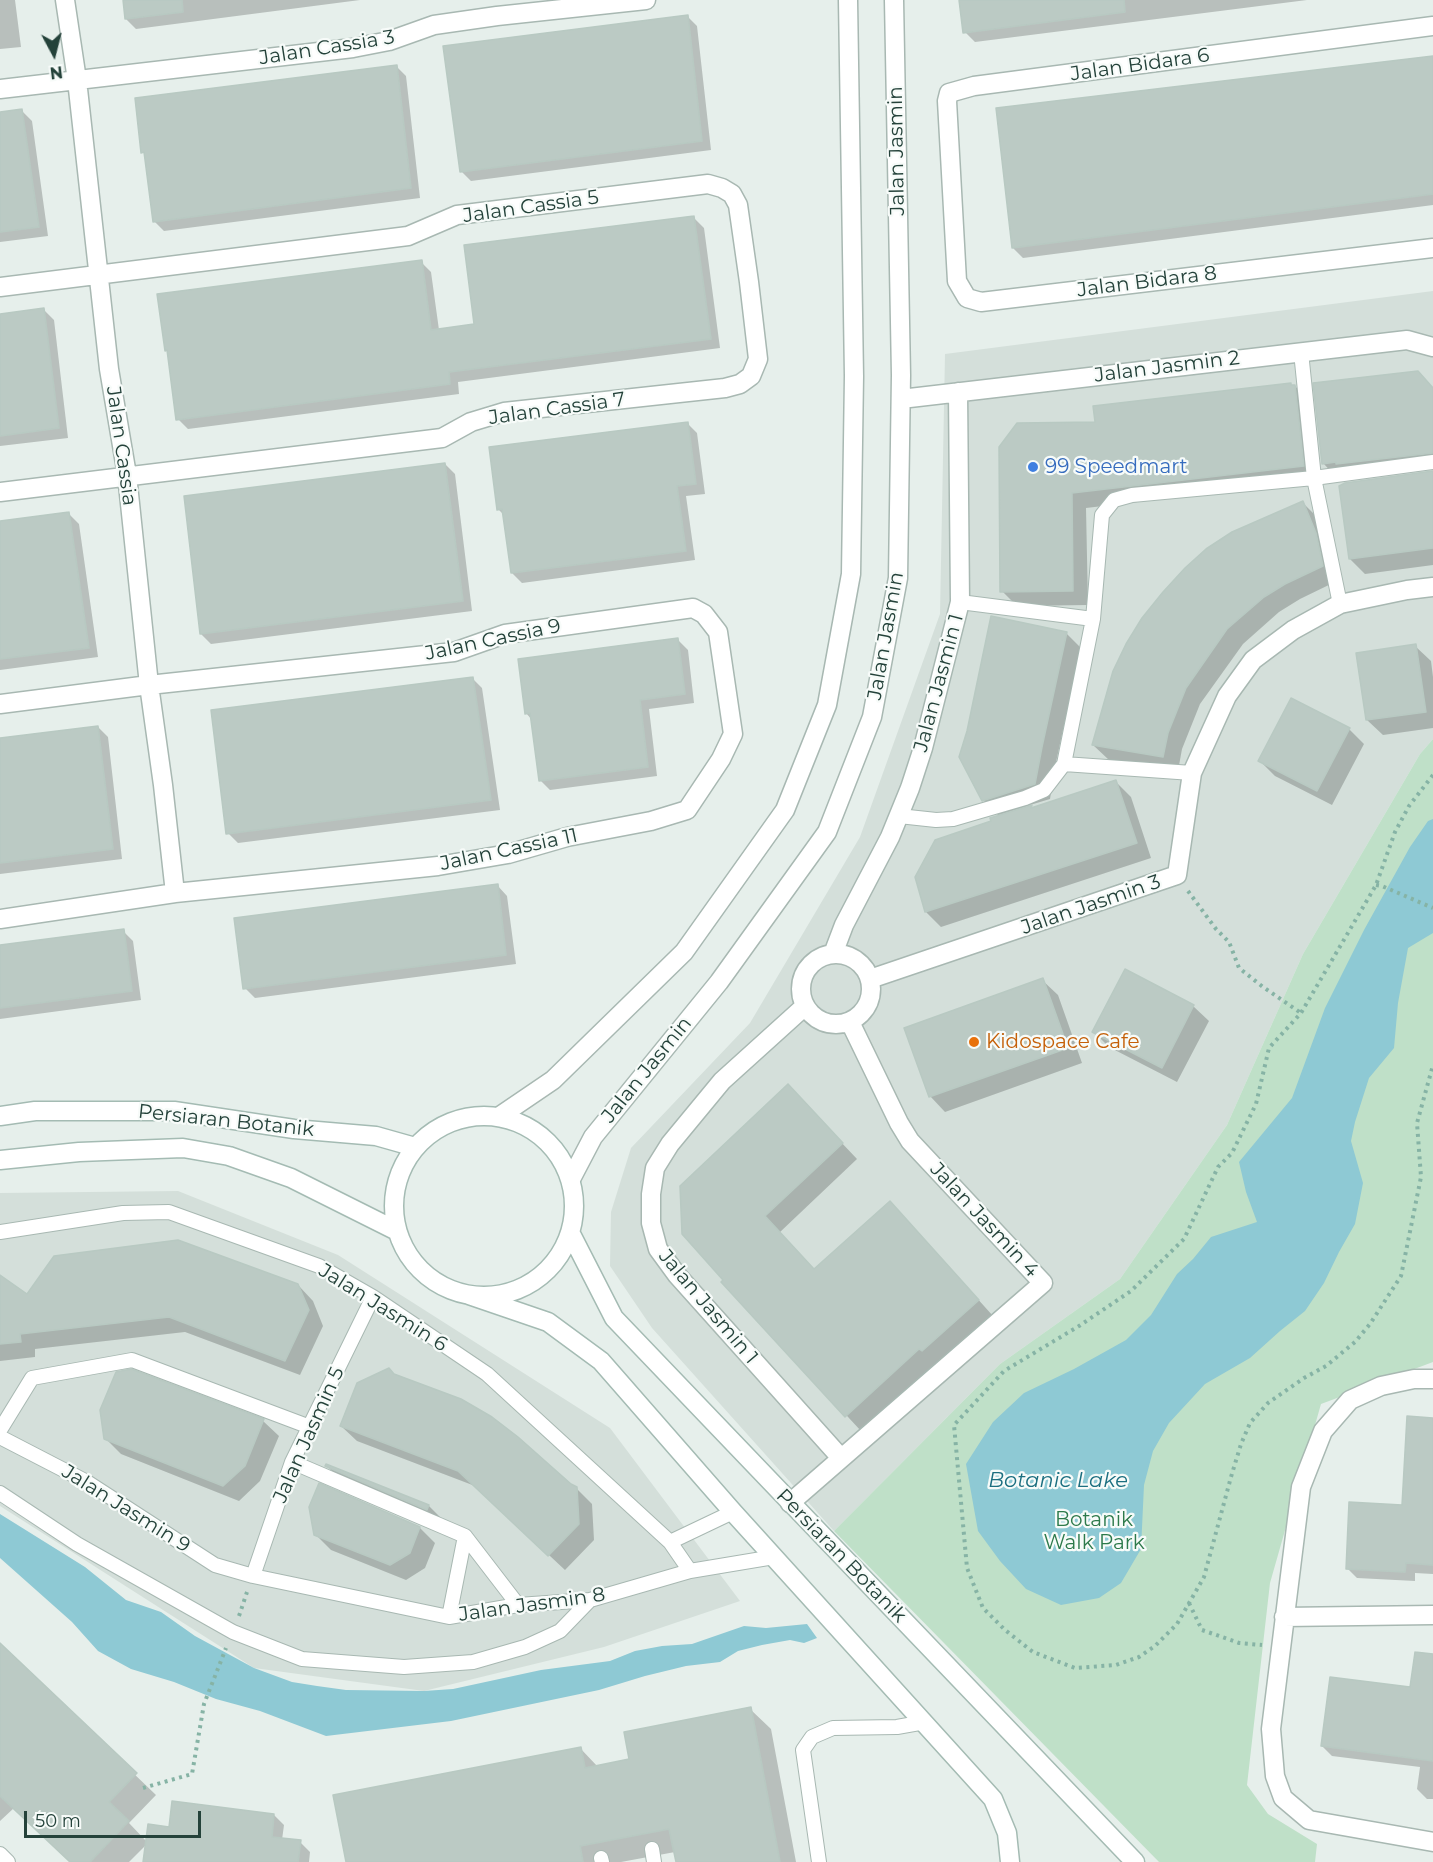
<!DOCTYPE html>
<html>
<head>
<meta charset="utf-8">
<style>
  body { margin:0 }
  #map { position:relative; width:1433px; height:1862px; overflow:hidden; background:#e6efeb; font-family:Montserrat,sans-serif }
  canvas { display:block }
  .north { position:absolute; left:24px; top:24px; width:60px; height:60px; -webkit-text-stroke:4px #f7fbf9; paint-order:stroke; rotate:173deg; font-size:16px; font-weight:700; line-height:24px; text-align:center; color:#24423a }
  .north::after { content:''; display:block; margin:auto; width:21px; height:27px; background:#24423a; clip-path:polygon(50% 0,100% 100%,50% 72%,0 100%) }
  .scale { position:absolute; left:24px; top:1811px; width:177px; height:27px; box-sizing:border-box; border:3px solid #24423a; border-top:0; padding-left:8px; font-size:18px; line-height:21px; white-space:nowrap; color:#24423a; -webkit-text-stroke:4px #f7fbf9; paint-order:stroke }
</style>
</head>
<body>
<div id="map">
<canvas width="1433" height="1862"></canvas>
<div class="north">N</div>
<div class="scale">50 m</div>
</div>
<script>
const ctx = document.querySelector('canvas').getContext('2d');
ctx.lineJoin = 'round';
function paint(path, color) { ctx.fillStyle = color; ctx.fill(path, 'evenodd'); }
const toPath = rows => new Path2D(rows.map(r => 'M' + r).join(''));
function strokePath(path, color, width, dash) { ctx.strokeStyle = color; ctx.lineWidth = width; ctx.lineCap = dash ? 'butt' : 'round'; ctx.setLineDash(dash || []); ctx.stroke(path); }
function drawText(font, color, halo, rows, align = 'center') {
  ctx.font = font + ' Montserrat,sans-serif'; ctx.lineWidth = 4.5; ctx.setLineDash([]); ctx.textBaseline = 'middle'; ctx.strokeStyle = halo; ctx.fillStyle = color; for (const [text, x, y, turn = 0] of rows) {
    ctx.save(); ctx.translate(x, y); ctx.rotate((+turn || 0) * Math.PI / 180); ctx.textAlign = isNaN(turn) ? turn : align; if (halo) ctx.strokeText(text, 0, 0); ctx.fillText(text, 0, 0); ctx.restore();
  }
}
const built = toPath([
  [1433,291,1433,739,1420,754,1303,954,1227,1125,1120,1279,1000,1364,834,1531,652,1328,610,1266,611,1212,631,1148,750,1023,860,837,940,614,945,354],
  [178,1191,338,1255,610,1428,740,1601,604,1647,424,1691,254,1668,0,1506,0,1193]
]);
const green = toPath([
  [1433,739,1433,1362,1321,1404,1270,1583,1247,1785,1268,1814,1317,1844,1315,1862,1159,1862,834,1531,1000,1364,1120,1279,1227,1125,1303,954,1420,754]
]);
const water = toPath([
  [1433,819,1433,933,1408,948,1398,1003,1394,1048,1369,1078,1355,1122,1351,1141,1363,1183,1355,1224,1339,1252,1324,1283,1305,1311,1280,1331,1250,1358,1205,1384,1169,1423,1153,1451,1144,1485,1141,1549,1121,1583,1099,1598,1061,1605,1026,1589,1000,1561,978,1531,966,1464,993,1422,1024,1393,1074,1369,1126,1340,1151,1315,1177,1274,1193,1259,1211,1237,1257,1222,1246,1192,1239,1162,1292,1098,1325,1008,1364,930,1410,847,1428,821],
  [0,1514,85,1567,126,1600,161,1612,195,1636,254,1668,292,1682,317,1686,346,1690,424,1691,453,1689,541,1670,610,1661,635,1651,662,1646,692,1644,744,1626,766,1628,807,1624,817,1638,804,1643,790,1640,762,1645,738,1651,720,1662,686,1666,645,1676,599,1690,451,1721,326,1736,260,1711,216,1699,174,1682,131,1669,98,1651,72,1622,0,1558]
]);
const shadow = toPath([
  [0,0,15,0,21,47,0,49],
  [124,0,360,0,136,29,126,19],
  [961,0,1307,0,975,42,965,32],
  [687,16,697,26,711,150,471,181,461,171],
  [1433,57,1433,205,1023,258,1013,248],
  [396,66,406,76,420,198,164,231,154,221,146,156,143,152],
  [22,111,32,121,48,236,0,242,0,113],
  [693,217,704,228,720,348,458,382,459,394,188,429,178,419,169,353,166,350,421,262,431,272,439,330,476,325],
  [44,310,54,320,68,438,0,446,0,316],
  [1418,372,1433,388,1433,469,1353,479,1338,479,1323,463],
  [1295,386,1310,402,1318,481,1086,508,1088,605,1017,606,1002,591,1096,423],
  [687,423,697,433,705,494,686,496,695,560,522,583,512,573,504,515,498,509],
  [445,464,455,474,472,611,211,644,201,634],
  [1433,473,1433,565,1365,574,1350,559],
  [1303,503,1318,518,1337,581,1300,599,1279,612,1243,644,1200,704,1182,749,1178,771,1109,760,1093,745],
  [69,514,79,524,98,657,0,670,0,522],
  [1066,633,1081,648,1056,762,1050,799,1030,805,1034,809,1116,782,1131,797,1151,858,941,927,926,912,999,816,983,800,968,731],
  [678,640,688,650,694,703,649,709,657,776,550,790,540,780,532,720,526,713],
  [1415,646,1431,661,1433,677,1433,728,1383,735,1367,720],
  [472,678,482,688,500,810,238,843,228,833],
  [98,727,108,737,122,859,0,874,0,740],
  [1349,729,1364,744,1332,805,1275,776,1260,761],
  [497,885,507,896,516,964,255,998,245,988],
  [123,931,133,941,141,1000,0,1019,0,946],
  [1042,980,1058,995,1082,1063,945,1112,930,1096],
  [1193,1006,1209,1021,1177,1082,1109,1047,1094,1032],
  [803,1102,857,1159,779,1233,814,1271,905,1218,993,1316,938,1366,936,1363,861,1431,723,1282],
  [0,1276,28,1296,298,1285,313,1301,323,1326,300,1375,185,1332,35,1349,35,1357,0,1361],
  [131,1371,263,1421,279,1436,260,1481,239,1501,121,1454,105,1438],
  [394,1375,576,1488,592,1504,594,1540,565,1570,475,1486,357,1441,341,1426],
  [1433,1419,1433,1574,1415,1573,1415,1581,1357,1578,1347,1568,1404,1507],
  [327,1466,429,1506,444,1521,342,1481],
  [420,1528,435,1543,425,1568,406,1580,331,1550,315,1534],
  [0,1645,156,1795,129,1823,147,1842,170,1828,274,1815,284,1825,282,1840,300,1842,310,1852,309,1862,145,1862,147,1844,129,1862,71,1862,14,1808,0,1821],
  [1433,1656,1433,1799,1427,1799,1417,1789,1420,1767,1332,1756,1322,1746,1411,1689],
  [750,1709,771,1729,796,1862,677,1862,675,1852,621,1862,347,1862,580,1748,598,1767,631,1761]
]);
const building = toPath([
  [123,0,182,0,183,12,125,19,123,0],
  [959,0,1124,0,1125,12,963,33,959,0],
  [688,15,702,141,460,172,443,46,688,15],
  [1433,56,1433,194,1012,248,996,108,1433,56],
  [397,65,411,188,153,222,144,152,141,153,135,98,397,65],
  [22,109,39,227,0,232,0,112,22,109],
  [694,216,711,339,449,372,450,384,176,420,167,350,165,351,157,294,422,260,431,330,474,324,464,245,694,216],
  [44,308,59,428,0,436,0,314,44,308],
  [1418,371,1433,388,1433,453,1336,464,1336,462,1322,464,1313,383,1418,371],
  [1291,383,1291,385,1295,385,1304,466,1072,493,1073,591,1000,592,999,447,1017,423,1095,422,1093,406,1291,383],
  [688,422,696,484,677,486,686,551,511,573,502,509,497,510,489,447,688,422],
  [445,463,463,601,200,634,184,496,445,463],
  [1433,471,1433,548,1349,559,1339,486,1345,483,1433,471],
  [1303,501,1316,533,1323,566,1285,584,1264,597,1227,629,1186,688,1168,733,1163,757,1092,745,1113,671,1126,644,1142,618,1163,592,1185,568,1206,549,1232,532,1303,501],
  [69,512,89,648,0,659,0,521,69,512],
  [991,616,1067,632,1042,747,1035,784,982,801,959,757,967,731,991,616],
  [678,638,685,694,640,700,648,767,539,781,530,713,525,714,518,659,678,638],
  [1416,644,1426,712,1366,720,1356,653,1416,644],
  [473,677,491,800,226,834,211,710,473,677],
  [1291,698,1350,728,1317,791,1258,761,1291,698],
  [98,726,113,849,0,863,0,738,98,726],
  [1116,780,1137,843,925,912,915,877,935,840,991,821,990,818,1032,805,1031,808,1116,780],
  [498,884,506,955,243,989,234,918,498,884],
  [124,929,132,991,0,1008,0,945,124,929],
  [1125,969,1194,1005,1162,1068,1092,1032,1125,969],
  [1043,978,1068,1048,929,1097,904,1028,1043,978],
  [788,1084,843,1143,765,1216,814,1269,890,1201,979,1300,922,1351,919,1349,845,1417,721,1282,723,1280,682,1234,680,1186,788,1084],
  [178,1240,298,1284,309,1310,285,1361,169,1317,20,1334,21,1342,0,1344,0,1275,27,1294,54,1256,178,1240],
  [389,1368,394,1374,461,1399,492,1417,518,1437,571,1484,577,1487,579,1524,548,1556,458,1471,340,1426,357,1383,389,1368],
  [131,1369,264,1419,245,1466,223,1486,104,1439,100,1410,116,1372,131,1369],
  [1407,1416,1433,1418,1433,1565,1406,1563,1405,1572,1346,1569,1349,1502,1402,1505,1407,1416],
  [326,1464,429,1505,427,1510,325,1466,326,1464],
  [319,1483,420,1527,410,1553,390,1565,314,1535,309,1507,319,1483],
  [0,1643,137,1773,109,1802,129,1821,90,1862,70,1862,0,1796,0,1643],
  [1415,1652,1433,1654,1433,1761,1321,1746,1330,1677,1410,1687,1415,1652],
  [751,1707,780,1862,676,1862,669,1829,580,1846,583,1862,346,1862,333,1795,581,1747,585,1768,629,1759,624,1732,751,1707],
  [172,1801,274,1814,272,1837,301,1840,298,1862,143,1862,148,1824,169,1827,172,1801]
]);
const path = toPath([
  [1433,775,1409,806,1395,832,1376,885,1301,1013,1269,1048,1256,1104,1232,1153,1218,1167,1184,1239,1131,1291,1079,1326,1004,1371,954,1425,967,1568,983,1608,1005,1630,1033,1652,1075,1668,1116,1665,1139,1657,1155,1646,1177,1624,1204,1577,1231,1477,1241,1444,1250,1423,1268,1403,1304,1378,1326,1366,1355,1342,1370,1324,1401,1276,1421,1177,1417,1123,1433,1065],
  [1376,885,1382,886,1433,908],
  [1188,891,1216,929,1229,942,1239,968,1263,987,1301,1013],
  [1189,1603,1202,1630,1239,1643,1262,1645],
  [239,1616,247,1592],
  [143,1788,192,1774,204,1704,226,1648]
]);
const service = toPath([
  [1301,352,1314,478,1340,604],
  [960,602,1093,619],
  [1064,764,1192,773],
  [899,816,936,820,953,819,1025,798,1044,790,1064,764,1093,619,1102,515,1114,500,1132,495,1314,478,1433,462],
  [0,1232,123,1213,169,1212,319,1266,373,1297,487,1374,670,1542,690,1571],
  [0,1430,32,1378,132,1360,310,1427],
  [0,1437,87,1482,215,1565,253,1576,449,1617,518,1605,590,1600,690,1571,774,1557],
  [292,1462,465,1536,518,1605],
  [0,1493,77,1544,233,1632,302,1659,404,1667,473,1662,525,1647,560,1631,590,1600],
  [670,1542,733,1512],
  [253,1576,292,1462,373,1297],
  [449,1617,465,1536],
  [652,1849,654,1862],
  [0,1854,8,1862],
  [601,1858,602,1862],
  [819,1862,803,1750,812,1737,833,1728,897,1727,925,1722]
]);
const minor = toPath([
  [65,0,77,80,109,369,127,475,149,685,163,785,175,893],
  [1433,26,974,86,949,93,947,101,957,281,967,298,981,302,1433,248],
  [0,89,353,48,389,41,434,25,497,16,646,0],
  [0,287,408,236,457,215,708,184,722,188,732,194,738,205,749,282,758,359,751,376,740,384,725,388,504,412,471,422,442,438,0,492],
  [901,399,1407,340,1433,347],
  [0,704,149,685,454,652,505,634,693,608,704,614,718,632,733,734,721,759,687,810,651,821,567,837,508,854,438,866,175,893,0,919],
  '801 989a35 35 0 1 1 70 0a35 35 0 1 1-70 0Z',
  [833,954,844,925,890,837,910,788,923,748,960,602,958,392],
  [870,979,1177,875,1192,773,1227,696,1253,660,1293,630,1340,604,1407,590,1433,587],
  [805,1006,722,1081,670,1144,655,1168,651,1194,651,1223,658,1249,677,1275,841,1458],
  [500,1116,553,1080,684,952,785,810,827,705,851,574,854,376,848,0],
  [571,1179,593,1137,719,982,827,832,872,717,898,578,901,375,894,0],
  [1433,1379,1414,1379,1381,1386,1350,1400,1323,1431,1301,1487,1271,1729,1275,1776,1283,1798,1309,1820,1433,1842],
  [790,1503,1043,1283,910,1141,899,1123,850,1022],
  [1284,1617,1433,1615]
]);
const secondary = toPath([
  '394 1206a90 90 0 1 1 180 0a90 90 0 1 1-180 0Z',
  [0,1116,35,1111,174,1111,294,1129,376,1136,415,1147],
  [0,1160,79,1152,183,1148,229,1156,291,1178,397,1231],
  [571,1234,614,1318,1135,1862],
  [469,1295,548,1322,601,1361,733,1512,993,1799,1007,1833,1010,1862]
]);
const markers = [
  [1033,467,6,"#3f7fe0"],
  [974,1042,6,"#e8710a"]
];
const streetNames = [
  ["Jalan Cassia 3",327,48,-9],
  ["Jalan Bidara 6",1140,65,-8],
  ["Jalan Jasmin",897,151,-91],
  ["Jalan Cassia 5",531,207,-8],
  ["Jalan Bidara 8",1147,282,-7],
  ["Jalan Jasmin 2",1167,367,-7],
  ["Jalan Cassia 7",557,409,-8],
  ["Jalan Cassia",121,446,82],
  ["Jalan Jasmin",886,636,-80],
  ["Jalan Cassia 9",493,640,-12],
  ["Jalan Jasmin 1",939,683,-75],
  ["Jalan Cassia 11",509,850,-12],
  ["Jalan Jasmin 3",1091,905,-19],
  ["Jalan Jasmin",647,1070,-51],
  ["Persiaran Botanik",226,1121,6],
  ["Jalan Jasmin 4",984,1220,47],
  ["Jalan Jasmin 1",708,1307,50],
  ["Jalan Jasmin 6",383,1308,32],
  ["Jalan Jasmin 5",309,1435,-66],
  ["Jalan Jasmin 9",126,1509,32],
  ["Persiaran Botanik",841,1556,46],
  ["Jalan Jasmin 8",532,1605,-8]
];
const shopNames = [
  ["99 Speedmart",1045,467]
];
const foodNames = [
  ["Kidospace Cafe",986,1042]
];
const parkNames = [
  ["Botanik",1094,1520],
  ["Walk Park",1094,1543]
];
const waterNames = [
  ["Botanic Lake",1058,1481]
];
paint(built, '#d4dfda');
paint(green, '#bfe0c8');
paint(water, '#8ec9d4');
paint(shadow, '#0003');
paint(building, '#bbcac4');
strokePath(building, '#b8c9c2', 1.5);
strokePath(service, '#a8b8b2', 16);
strokePath(minor, '#a8b8b2', 21);
strokePath(secondary, '#a4bbb3', 21);
strokePath(path, '#86b3a5', 4, [3, 4.5]);
strokePath(service, '#fff', 14);
strokePath(minor, '#fff', 18);
strokePath(secondary, '#fff', 18);
for (const [x, y, r, color] of markers) { const dot = new Path2D(); dot.arc(x, y, r, 0, 2 * Math.PI); ctx.fillStyle = color; ctx.fill(dot); strokePath(dot, '#f7fbf9', 2); }
drawText('20px', '#24423a', '#f7fbf9', streetNames);
drawText('20px', '#366cbe', '#f7fbf9', shopNames, 'left');
drawText('20px', '#c56008', '#f7fbf9', foodNames, 'left');
drawText('20px', '#2d7a4b', '#f7fbf9', parkNames);
drawText('italic 21px', '#1c6f80', '#f7fbf9', waterNames);
</script>
</body>
</html>
